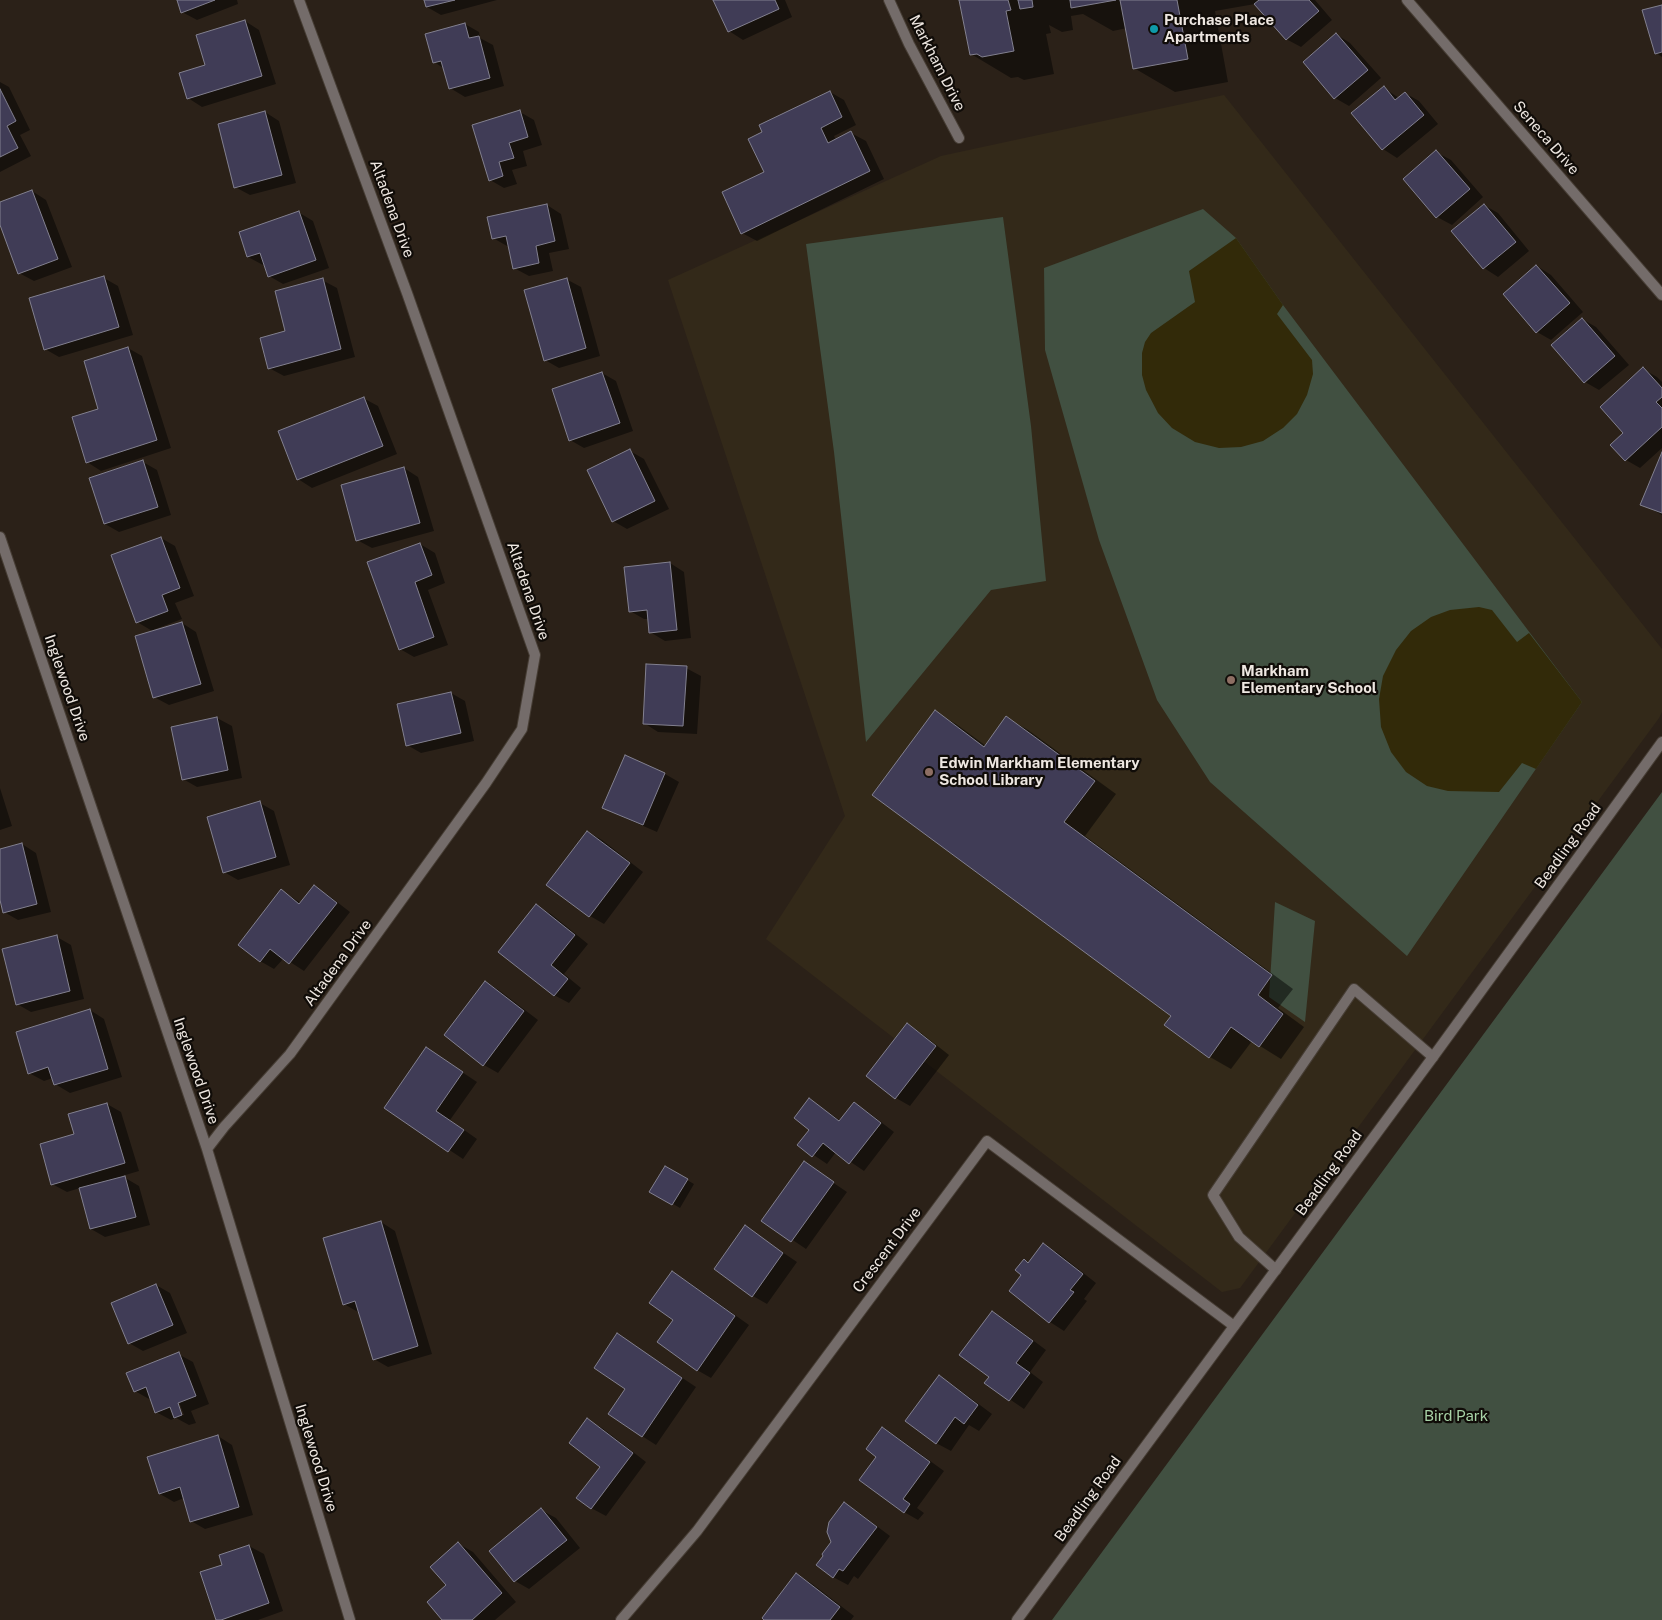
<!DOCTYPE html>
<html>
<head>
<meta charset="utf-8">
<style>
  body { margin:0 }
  canvas { display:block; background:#2b2118 }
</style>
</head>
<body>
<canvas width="1662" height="1620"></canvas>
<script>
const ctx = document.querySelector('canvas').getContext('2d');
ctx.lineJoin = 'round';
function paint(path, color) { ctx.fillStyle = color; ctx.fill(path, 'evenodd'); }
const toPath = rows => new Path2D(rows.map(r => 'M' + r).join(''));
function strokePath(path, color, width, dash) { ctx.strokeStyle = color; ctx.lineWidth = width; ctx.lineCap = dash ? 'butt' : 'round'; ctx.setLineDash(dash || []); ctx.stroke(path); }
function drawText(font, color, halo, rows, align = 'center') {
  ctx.font = font + ' "Public Sans",sans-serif'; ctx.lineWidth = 4.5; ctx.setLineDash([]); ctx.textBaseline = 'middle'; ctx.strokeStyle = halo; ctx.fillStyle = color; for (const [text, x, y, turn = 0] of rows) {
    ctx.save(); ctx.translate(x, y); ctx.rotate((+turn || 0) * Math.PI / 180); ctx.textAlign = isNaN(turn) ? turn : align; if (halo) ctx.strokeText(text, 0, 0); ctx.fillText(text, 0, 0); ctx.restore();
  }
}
const education = toPath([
  [1224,95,1662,649,1662,712,1659,718,1240,1288,1222,1292,766,939,845,816,668,280,941,156]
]);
const green = toPath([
  [1203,209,1236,238,1283,305,1582,702,1407,956,1210,782,1157,700,1099,540,1045,350,1044,268],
  [1003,217,1031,426,1046,581,991,590,866,742,834,452,806,244],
  [1662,792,1662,1620,1052,1620,1256,1343],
  [1275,902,1315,921,1305,1022,1269,997]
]);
const sand = toPath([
  [1236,238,1283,305,1277,314,1312,360,1313,374,1307,395,1297,414,1283,428,1263,441,1241,447,1219,448,1195,442,1172,428,1158,413,1146,390,1142,375,1142,353,1145,342,1151,333,1195,302,1189,271],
  [1479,607,1492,610,1517,642,1529,633,1582,702,1536,769,1522,763,1499,792,1448,791,1427,786,1406,772,1391,752,1381,727,1379,699,1383,676,1396,650,1411,631,1431,617,1450,610]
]);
const shadow = toPath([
  [178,0,237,0,238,4,197,20,182,12],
  [425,0,497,0,441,15,427,7],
  [714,0,785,0,792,17,743,40,729,31],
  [960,0,1315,0,1332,20,1301,47,1286,39,1255,4,1215,11,1228,82,1175,92,1134,68,1127,28,1113,31,1083,14,1071,16,1073,30,1062,32,1049,25,1051,33,1046,34,1054,74,1024,80,1018,77,1011,78,971,54],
  [1662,6,1662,57,1656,53],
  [245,21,259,30,276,84,202,107,188,98,207,65],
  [465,24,479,32,480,38,493,45,504,86,465,97,450,88,445,69,434,62],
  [1336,34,1350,43,1381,78,1349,106,1335,98],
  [0,82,9,87,30,130,20,135,31,156,0,172],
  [1384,88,1399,98,1405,93,1419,101,1438,124,1397,158,1383,149,1353,114],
  [830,92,844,100,856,125,834,136,836,140,851,133,866,141,884,179,757,241,742,233,766,172,763,132],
  [265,112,279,121,296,183,250,195,235,187],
  [520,112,534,120,542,145,523,151,527,166,512,170,517,184,504,188,490,180],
  [1436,152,1451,160,1483,197,1452,225,1437,217],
  [32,191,46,200,72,267,34,281,19,273,0,221,0,203],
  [547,205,561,214,569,249,549,253,553,271,529,276,514,268,510,246,507,246,493,238],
  [1484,205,1498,213,1529,251,1498,277,1484,268],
  [298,212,313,221,329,268,283,284,269,276,265,264,263,265,248,257,241,233],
  [1537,266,1551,275,1583,312,1551,340,1537,332],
  [104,278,118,286,133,335,59,357,45,349],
  [566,279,581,287,600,356,559,368,545,360],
  [322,280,337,288,355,357,284,376,269,368,287,332],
  [1582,319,1596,327,1629,365,1599,390,1585,382],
  [128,348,142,356,171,448,101,471,87,462,100,409],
  [1643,369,1657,377,1662,382,1662,448,1640,468,1626,460,1624,433],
  [602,373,616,381,633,431,584,448,570,440],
  [363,398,378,406,397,454,312,488,298,479],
  [630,451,644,459,669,509,627,529,613,521],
  [1662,455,1662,515,1642,504],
  [143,462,157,470,171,515,119,532,105,524],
  [404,468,418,477,434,531,372,548,357,540],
  [161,538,175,546,194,596,175,603,182,619,153,630,154,632,182,623,196,632,214,691,169,705,154,697,154,632,137,622],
  [420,544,435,553,445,583,428,590,448,645,414,657,400,649],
  [670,563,684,572,691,638,665,641,650,632,649,619,644,619,630,611],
  [686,668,701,676,697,734,658,732,644,723],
  [451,693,465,701,474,741,421,753,407,745],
  [935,712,956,724,986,746,1007,718,1028,730,1116,794,1085,836,1293,989,1278,1008,1304,1027,1281,1059,1252,1041,1231,1069,1210,1057,1173,1015],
  [217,718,232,726,242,778,197,787,183,779],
  [665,774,679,782,657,832,618,815,604,807],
  [0,788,12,826,0,830],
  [260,803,274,811,290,865,238,880,224,872],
  [588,832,602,840,643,872,604,924,590,916],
  [22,844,36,853,51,912,18,920,4,912,0,895,0,850],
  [314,887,328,895,350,912,304,971,284,958,274,969,260,961,282,891,301,903],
  [536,906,551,914,588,944,564,974,581,988,569,1003,554,995],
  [57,937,71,945,84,999,31,1012,17,1004],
  [486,982,500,991,538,1020,498,1073,484,1065],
  [90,1010,104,1019,122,1077,70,1093,55,1084,53,1078,44,1081,29,1073],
  [907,1025,921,1033,949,1055,910,1106,896,1098],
  [426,1048,477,1082,450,1120,477,1139,463,1159,386,1108],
  [809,1099,841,1121,854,1103,868,1112,894,1132,864,1171,836,1152,827,1164,799,1145,811,1129],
  [107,1104,121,1112,139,1171,122,1176,139,1186,150,1225,105,1237,91,1229,80,1188,67,1192,52,1184,76,1134],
  [804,1163,847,1192,806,1249,763,1220],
  [665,1167,694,1184,680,1208,651,1191],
  [381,1222,395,1231,432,1354,388,1367,374,1359,360,1312,358,1312,344,1304],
  [745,1227,797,1262,767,1304,753,1296],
  [1043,1245,1058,1253,1096,1283,1084,1299,1087,1301,1064,1331,1050,1322,1011,1291],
  [672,1273,687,1281,749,1325,711,1378,697,1370],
  [156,1285,170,1293,187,1333,143,1351,129,1343],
  [992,1312,1006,1320,1046,1350,1030,1372,1043,1382,1024,1409,986,1383,990,1377],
  [618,1335,696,1387,656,1445,642,1436],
  [178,1354,193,1362,209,1404,191,1411,196,1423,189,1425,176,1418,171,1420,156,1412,152,1399,149,1399,135,1391],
  [177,1397,184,1415,181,1415,174,1398],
  [939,1377,953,1385,992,1414,979,1431,969,1425,951,1451,936,1443],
  [587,1420,602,1428,646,1462,606,1516,591,1508,601,1466],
  [883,1428,897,1437,944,1471,917,1508,924,1513,918,1520,904,1512,878,1457],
  [218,1436,232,1445,253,1515,205,1529,191,1521,184,1498,174,1502,160,1494],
  [844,1504,858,1512,890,1536,858,1579,854,1576,848,1585,833,1577,832,1543],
  [541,1510,556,1518,580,1548,529,1589,515,1581,491,1551],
  [459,1544,473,1552,516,1602,495,1620,444,1620,448,1585],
  [249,1546,264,1554,283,1611,258,1620,218,1620,224,1566],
  [797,1575,811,1583,854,1616,851,1620,766,1620]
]);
const building = toPath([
  [177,0,215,0,181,13,177,0],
  [424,0,455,0,426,7,424,0],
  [713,0,775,0,779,9,728,32,713,0],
  [959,0,1008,0,1011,10,1006,11,1014,51,982,57,977,54,970,55,959,0],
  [1018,0,1032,0,1033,7,1020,9,1018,0],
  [1070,0,1116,0,1071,8,1070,0],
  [1120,0,1177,0,1188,59,1133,69,1120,0],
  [1259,0,1309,0,1319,11,1286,40,1254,4,1259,0],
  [1662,5,1662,52,1655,54,1642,10,1662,5],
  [245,20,262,76,187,99,179,73,205,65,196,35,245,20],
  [465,23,469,38,479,36,490,78,449,89,441,61,433,63,425,34,465,23],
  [1336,33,1368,70,1334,99,1303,62,1336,33],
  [1384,86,1395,100,1405,92,1424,115,1382,150,1351,113,1384,86],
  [0,89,16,121,7,126,18,148,0,157,0,89],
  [830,91,842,117,821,128,828,143,851,131,870,171,741,234,722,192,764,172,748,139,762,132,759,125,830,91],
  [520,110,528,137,509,143,514,158,499,162,503,176,489,181,472,125,520,110],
  [265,111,282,175,234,188,218,124,265,111],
  [1436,150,1470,189,1436,218,1403,179,1436,150],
  [32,190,58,259,18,274,0,225,0,202,32,190],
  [547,204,555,241,536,246,539,263,513,269,506,236,492,239,487,217,547,204],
  [1484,204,1516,242,1483,269,1451,231,1484,204],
  [299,211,316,260,268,277,260,253,247,257,239,232,299,211],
  [1536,265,1570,303,1536,333,1503,294,1536,265],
  [104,276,119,327,44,350,29,298,104,276],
  [323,278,341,349,268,369,260,338,285,331,275,291,323,278],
  [567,278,586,348,544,361,524,290,567,278],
  [1582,318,1615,356,1584,383,1551,345,1582,318],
  [128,347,157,440,86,463,72,417,98,409,84,361,128,347],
  [1643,367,1662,388,1662,397,1656,402,1662,408,1662,427,1625,461,1610,445,1623,433,1600,407,1643,367],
  [602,372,620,423,569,441,552,389,602,372],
  [364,397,383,446,297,480,278,431,364,397],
  [630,449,655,501,612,522,587,470,630,449],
  [1662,452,1662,513,1640,505,1662,452],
  [143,460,158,507,104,524,89,478,143,460],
  [404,467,420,523,356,541,341,485,404,467],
  [161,537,180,588,162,595,168,611,136,623,111,555,161,537],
  [420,543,432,575,415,582,434,637,399,650,367,562,420,543],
  [670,562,677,630,649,633,647,610,629,612,624,567,670,562],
  [182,622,201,684,153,698,135,636,182,622],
  [646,664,687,666,683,726,643,724,646,664],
  [451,692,461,733,406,746,397,704,451,692],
  [935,710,984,747,1006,716,1095,781,1064,822,1272,975,1258,995,1283,1014,1259,1047,1231,1027,1209,1058,1164,1025,1171,1016,872,795,935,710],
  [217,717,228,770,182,780,171,727,217,717],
  [625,755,665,773,643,825,602,808,625,755],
  [260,801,276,857,223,873,207,817,260,801],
  [587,831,630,863,589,917,546,885,587,831],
  [22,843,37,904,3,913,0,900,0,849,22,843],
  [314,885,337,903,289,964,270,949,260,962,238,945,281,889,299,904,314,885],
  [536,904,575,935,551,965,568,979,554,996,498,952,536,904],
  [57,935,70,991,16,1005,2,949,57,935],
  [485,981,524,1011,483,1066,444,1035,485,981],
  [90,1009,108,1069,54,1085,48,1067,28,1074,16,1032,90,1009],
  [907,1023,936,1046,895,1099,866,1076,907,1023],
  [426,1047,463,1072,436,1111,464,1130,448,1152,384,1108,426,1047],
  [809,1098,839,1121,854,1102,881,1123,849,1164,823,1143,812,1157,797,1145,809,1130,794,1118,809,1098],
  [107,1103,125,1163,51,1185,40,1144,74,1134,68,1114,107,1103],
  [804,1161,834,1182,791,1242,761,1221,804,1161],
  [665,1166,688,1179,672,1205,649,1192,665,1166],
  [125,1176,136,1217,90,1229,79,1188,125,1176],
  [381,1221,418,1346,373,1360,355,1301,343,1305,323,1238,381,1221],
  [745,1225,783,1253,752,1297,714,1269,745,1225],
  [1043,1243,1083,1274,1070,1290,1074,1292,1049,1323,1009,1291,1021,1275,1015,1270,1024,1259,1028,1263,1043,1243],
  [672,1271,735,1316,697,1371,657,1342,673,1320,649,1303,672,1271],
  [156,1284,173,1325,128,1344,111,1303,156,1284],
  [992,1311,1033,1341,1016,1363,1030,1373,1009,1401,984,1383,989,1377,959,1355,992,1311],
  [617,1333,682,1378,642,1437,608,1414,625,1389,594,1368,617,1333],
  [179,1352,196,1396,178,1403,182,1415,174,1418,170,1407,155,1413,146,1387,134,1392,126,1373,179,1352],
  [939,1375,978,1405,964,1424,955,1417,936,1444,905,1421,939,1375],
  [587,1418,633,1453,591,1509,576,1498,600,1467,569,1443,587,1418],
  [882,1427,930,1462,903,1499,910,1504,904,1513,859,1480,876,1457,866,1449,882,1427],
  [218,1435,239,1507,190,1522,180,1487,159,1494,147,1457,218,1435],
  [844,1502,877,1527,843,1571,839,1569,833,1578,816,1565,823,1556,822,1554,831,1542,827,1532,829,1522,844,1502],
  [541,1508,567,1540,514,1582,489,1551,541,1508],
  [458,1542,502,1593,472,1620,442,1620,427,1602,446,1585,430,1567,458,1542],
  [249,1545,269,1603,221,1620,216,1620,200,1572,222,1565,219,1555,249,1545],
  [796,1573,840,1607,830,1620,764,1620,762,1618,796,1573]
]);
const service = toPath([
  [1276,1270,1239,1237,1213,1195,1354,989,1433,1057]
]);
const minor = toPath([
  [889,0,909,44,959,138],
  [1407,0,1662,295],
  [0,537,207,1149,350,1620],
  [207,1149,224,1127,290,1054,486,783,522,729,535,655,407,293,299,0],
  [621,1620,697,1531,987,1141,1234,1326]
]);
const tertiary = toPath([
  [1017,1620,1433,1057,1662,742]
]);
const markers = [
  [1154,29,5,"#0f9aa8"],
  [1231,680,5,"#8d6e63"],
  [929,772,5,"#8d6e63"]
];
const poiNames = [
  ["Purchase Place",1164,20],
  ["Apartments",1164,37],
  ["Markham",1241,671],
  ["Elementary School",1241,688],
  ["Edwin Markham Elementary",939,763],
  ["School Library",939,780]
];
const streetNames = [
  ["Markham Drive",937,63,63],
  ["Seneca Drive",1546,138,49],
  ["Altadena Drive",392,209,70],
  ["Altadena Drive",528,591,71],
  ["Inglewood Drive",67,688,71],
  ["Beadling Road",1568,846,-54],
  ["Altadena Drive",338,963,-54],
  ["Inglewood Drive",196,1071,71],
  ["Beadling Road",1329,1173,-54],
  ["Crescent Drive",887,1250,-53],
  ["Inglewood Drive",316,1458,73],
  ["Beadling Road",1088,1499,-54]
];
const parkNames = [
  ["Bird Park",1456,1416]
];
paint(education, '#332919');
paint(green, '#415041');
paint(sand, '#322a09');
paint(shadow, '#0007');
paint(building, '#403c56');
strokePath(building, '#82808f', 1);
strokePath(service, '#463d34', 12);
strokePath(minor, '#463d34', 12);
strokePath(tertiary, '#463d34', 12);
strokePath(service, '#746c6a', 10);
strokePath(minor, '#746c6a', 10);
strokePath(tertiary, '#746c6a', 10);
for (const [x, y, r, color] of markers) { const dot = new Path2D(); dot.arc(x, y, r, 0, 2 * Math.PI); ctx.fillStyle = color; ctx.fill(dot); strokePath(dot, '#100c08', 2); }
drawText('bold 15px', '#eee7e1', '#100c08', poiNames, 'left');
drawText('15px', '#eee7e1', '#100c08', streetNames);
drawText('15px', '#a8d3a7', '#100c08', parkNames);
</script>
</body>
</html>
